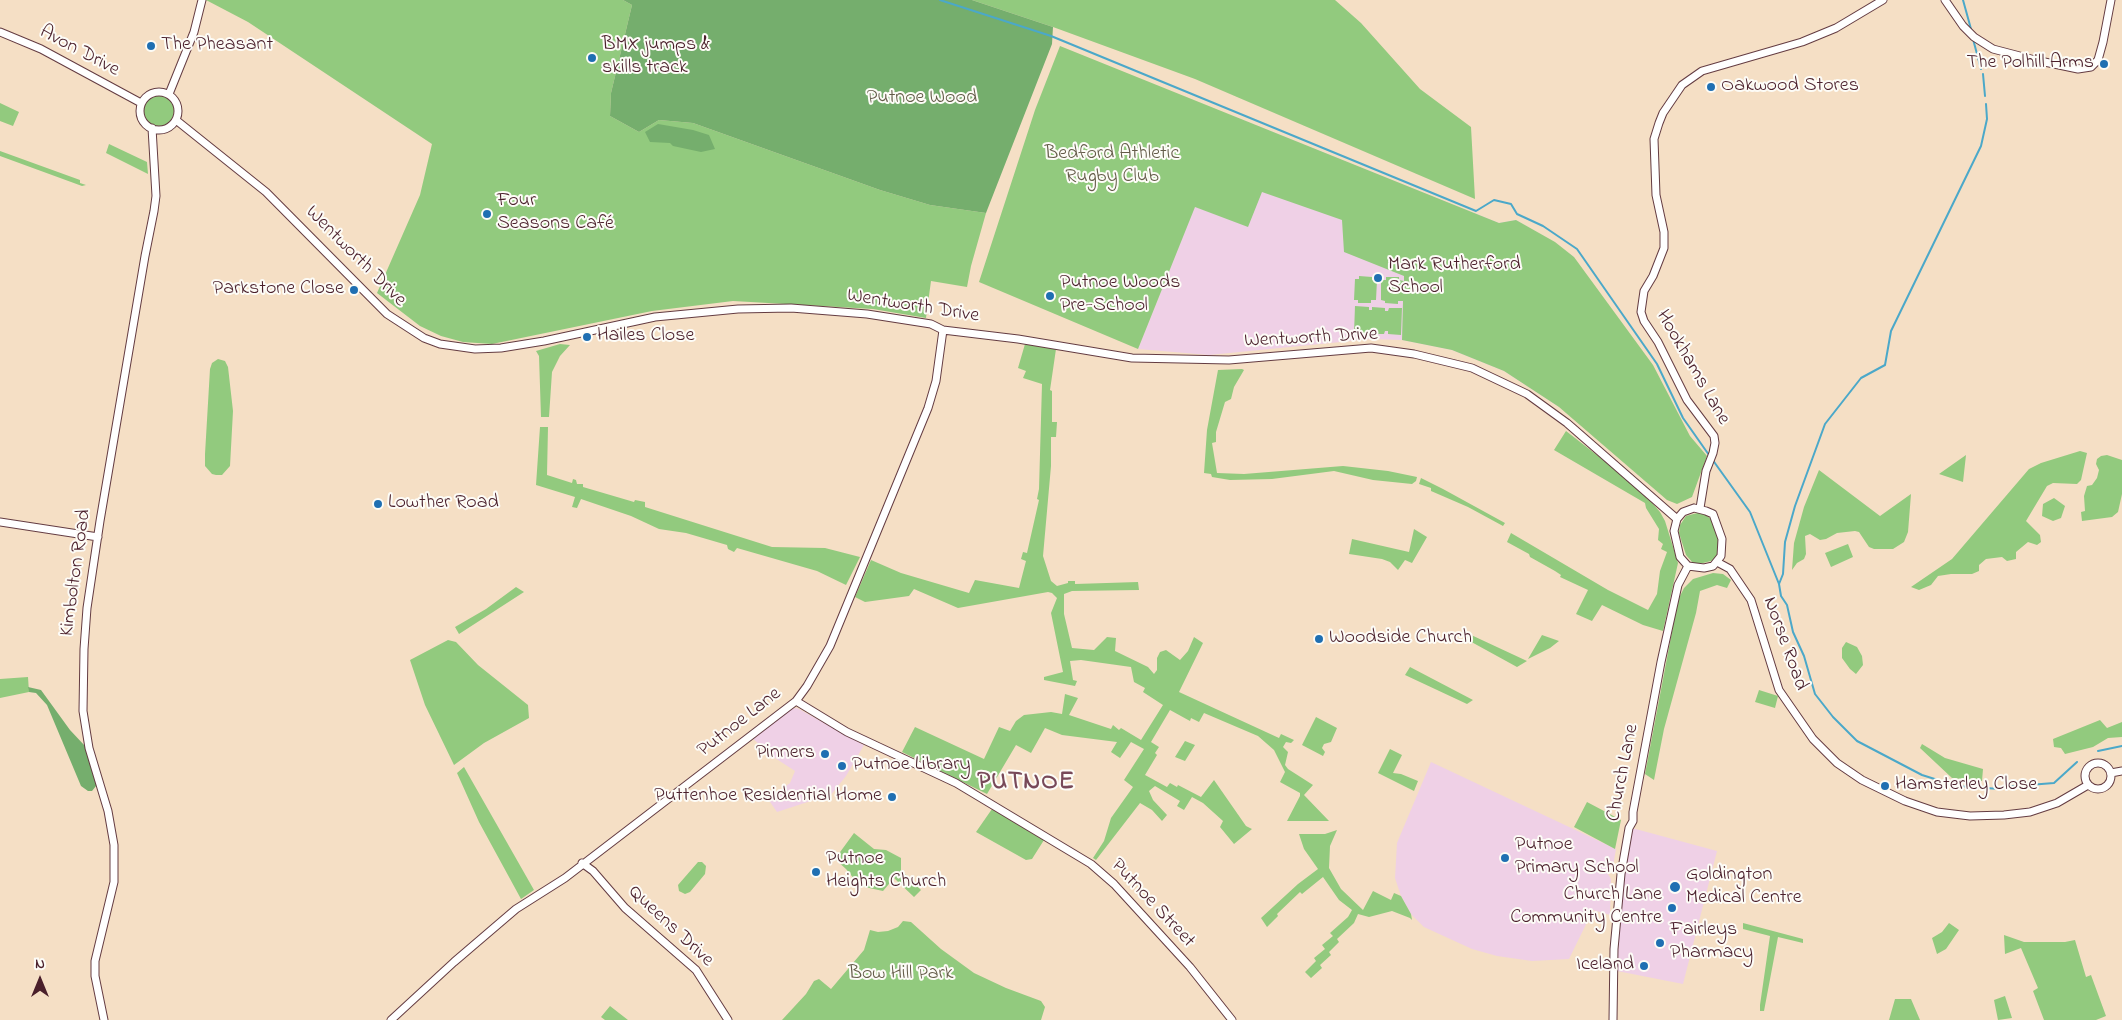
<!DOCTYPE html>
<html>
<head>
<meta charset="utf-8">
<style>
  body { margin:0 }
  #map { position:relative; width:2122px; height:1020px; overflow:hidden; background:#f5dfc5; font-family:"Indie Flower",sans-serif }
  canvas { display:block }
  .north { position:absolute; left:15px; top:955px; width:50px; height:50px; -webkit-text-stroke:4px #fdfcf7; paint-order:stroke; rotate:0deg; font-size:14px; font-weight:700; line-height:20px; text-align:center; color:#4a1f2b }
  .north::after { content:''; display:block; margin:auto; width:18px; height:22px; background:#4a1f2b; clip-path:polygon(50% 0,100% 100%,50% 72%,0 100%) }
</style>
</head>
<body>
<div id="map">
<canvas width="2122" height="1020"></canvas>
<div class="north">N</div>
</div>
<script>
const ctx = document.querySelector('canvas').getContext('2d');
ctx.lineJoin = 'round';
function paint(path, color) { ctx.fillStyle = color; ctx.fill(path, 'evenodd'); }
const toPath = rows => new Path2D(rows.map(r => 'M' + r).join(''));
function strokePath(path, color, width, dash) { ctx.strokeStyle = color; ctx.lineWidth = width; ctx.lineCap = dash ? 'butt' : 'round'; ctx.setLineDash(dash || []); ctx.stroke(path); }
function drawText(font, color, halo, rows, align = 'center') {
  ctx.font = font + ' "Indie Flower",sans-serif'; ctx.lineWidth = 4; ctx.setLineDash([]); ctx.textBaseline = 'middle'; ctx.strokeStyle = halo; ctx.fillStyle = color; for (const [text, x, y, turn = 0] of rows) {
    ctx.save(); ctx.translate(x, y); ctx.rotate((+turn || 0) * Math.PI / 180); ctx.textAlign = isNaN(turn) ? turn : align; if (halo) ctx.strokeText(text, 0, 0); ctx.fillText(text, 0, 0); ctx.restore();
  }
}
const built = toPath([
  [1231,115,1499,223,1516,220,1554,242,1574,257,1559,407,1504,371,1452,350,1402,340,1371,339,1209,355,1138,349],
  [797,708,864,745,846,776,826,801,823,797,777,812,768,799,790,783,795,771,775,758,752,738,787,709],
  [1431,762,1616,849,1613,866,1607,868,1606,871,1611,879,1610,915,1593,910,1569,959,1532,961,1497,956,1472,949,1424,927,1411,914,1401,896,1395,878,1397,843],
  [1632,828,1717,851,1683,984,1617,971,1621,896]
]);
const green = toPath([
  [206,0,623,0,632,5,611,93,610,116,639,132,659,120,693,123,880,190,930,205,986,213,971,266,967,287,931,281,926,318,873,309,733,301,652,311,492,344,463,342,441,336,420,326,377,293,420,195,432,144,248,22],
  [972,0,1335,0,1361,23,1420,89,1471,127,1475,199,1195,79,1053,27],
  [1060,46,1499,223,1516,220,1555,242,1574,257,1653,365,1690,436,1707,456,1692,497,1677,504,1667,500,1559,407,1504,371,1452,350,1402,340,1403,301,1398,301,1398,304,1385,303,1385,301,1381,300,1381,280,1386,280,1386,277,1399,277,1399,280,1404,281,1404,276,1344,252,1342,220,1262,192,1248,227,1195,207,1138,349,979,282,1035,110],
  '142 111a16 16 0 1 1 32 0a16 16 0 1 1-32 0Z',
  [0,103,19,112,13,126,0,121],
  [109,144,147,162,148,174,106,153],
  [0,151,80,180,80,183,86,185,82,186,0,156],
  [1359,276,1372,277,1372,280,1377,280,1376,300,1371,300,1371,303,1358,303,1358,300,1354,300,1355,279,1359,279],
  [1355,306,1369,307,1369,310,1372,310,1372,307,1385,308,1385,311,1388,311,1389,308,1402,308,1401,335,1388,334,1388,331,1385,331,1384,334,1371,334,1371,331,1368,330,1368,333,1354,333],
  [560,344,570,345,560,356,552,372,549,417,541,417,539,356,536,351],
  [1025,344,1056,349,1050,390,1052,391,1052,422,1057,422,1056,437,1051,437,1051,466,1043,556,1051,581,1057,586,1068,583,1068,581,1075,581,1075,584,1138,582,1139,590,1072,591,1064,594,1064,614,1072,648,1094,650,1107,637,1116,638,1115,651,1148,667,1154,674,1157,670,1157,658,1160,652,1166,650,1180,660,1188,651,1194,637,1203,643,1179,692,1279,738,1281,734,1294,740,1291,743,1286,742,1283,747,1288,752,1285,765,1288,769,1313,785,1304,795,1329,821,1287,821,1300,796,1300,793,1280,782,1285,772,1274,750,1258,736,1204,713,1199,722,1191,718,1190,721,1170,710,1151,742,1159,747,1155,753,1157,755,1145,775,1167,787,1170,783,1177,787,1178,785,1201,797,1214,780,1246,826,1252,829,1234,844,1220,827,1223,821,1203,803,1192,797,1184,810,1177,806,1180,801,1155,786,1149,791,1153,800,1167,815,1162,821,1152,810,1140,803,1096,860,1093,858,1104,841,1111,818,1133,787,1124,780,1144,749,1131,742,1120,758,1111,752,1117,742,1062,735,1045,728,1031,753,1016,745,987,794,902,752,915,727,984,759,999,727,1010,731,1016,721,1024,715,1051,712,1062,714,1065,694,1078,698,1069,715,1111,729,1113,725,1119,730,1121,728,1141,740,1163,705,1143,692,1145,688,1134,682,1131,667,1081,660,1070,661,1073,680,1077,681,1075,686,1044,680,1044,677,1063,672,1051,613,1057,598,1052,593,1048,592,958,608,914,589,909,596,865,602,855,597,871,560,901,573,969,593,975,580,1019,588,1026,561,1021,559,1023,552,1027,553,1039,500,1037,499,1039,489,1042,384,1023,378,1026,371,1018,368],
  [218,359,225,361,228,367,233,411,230,466,222,475,216,475,212,474,205,466,205,454,210,369,212,363],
  [1242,369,1244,370,1234,387,1231,399,1225,402,1216,432,1216,442,1212,443,1217,473,1244,474,1343,466,1388,471,1417,477,1416,481,1412,484,1373,480,1334,471,1272,479,1230,480,1212,477,1211,474,1204,473,1207,430,1218,370],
  [540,427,548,427,547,475,572,483,573,479,576,480,577,484,583,484,583,487,634,502,635,500,645,502,645,507,772,547,825,548,860,557,846,585,817,571,737,548,734,552,728,549,727,545,686,533,659,529,631,516,581,499,577,508,572,507,575,497,536,485],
  [1566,431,1629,480,1648,498,1660,512,1665,521,1678,563,1663,631,1643,625,1602,605,1592,621,1576,614,1588,590,1560,577,1561,575,1555,571,1530,557,1529,554,1507,542,1511,533,1608,590,1648,610,1657,594,1660,571,1667,552,1661,549,1663,544,1658,540,1659,529,1646,508,1645,503,1554,450],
  [2080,451,2087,453,2081,480,2077,484,2053,483,2047,486,2026,521,2040,535,2041,542,2037,545,2028,542,2016,552,2016,559,2007,561,2002,557,1986,559,1979,565,1979,571,1972,574,1951,574,1938,576,1931,585,1919,590,1911,587,1952,559,2029,469,2041,463],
  [1966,455,1963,482,1939,474],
  [2107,455,2122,460,2122,494,2118,512,2112,517,2082,521,2081,512,2085,511,2084,496,2087,486,2092,485,2097,478,2099,470,2096,464,2097,459,2101,456],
  [1819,470,1880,516,1911,494,1908,532,1904,542,1893,549,1874,549,1869,547,1859,532,1855,531,1837,533,1826,539,1820,540,1810,534,1805,536,1806,554,1804,559,1797,563,1792,570,1794,543,1804,507],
  [1421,478,1443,489,1505,523,1503,526,1468,507,1431,491,1431,488,1419,484],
  [2054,498,2065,506,2061,518,2053,521,2042,516,2043,504],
  [1701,512,1705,514,1714,522,1720,543,1719,552,1715,560,1699,564,1693,563,1686,555,1679,533,1680,525,1686,516],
  [1414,529,1427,537,1412,563,1405,560,1398,570,1390,562,1382,559,1349,554,1352,539,1409,552],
  [1848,544,1853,557,1831,567,1825,553],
  [1713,573,1723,574,1731,580,1727,588,1717,585,1700,591,1696,613,1664,729,1654,780,1645,774,1678,600,1684,588,1693,579],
  [516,587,524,592,459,634,455,627,486,609],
  [1469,634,1527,661,1517,667,1466,639],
  [1542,635,1559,641,1550,648,1528,659],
  [448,640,456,642,478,665,528,705,529,718,484,743,454,765,425,705,410,660],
  [1846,642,1857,647,1862,656,1863,665,1856,674,1850,669,1842,658,1842,648],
  [1410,667,1473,700,1467,704,1405,675],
  [28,677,29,692,0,698,0,679],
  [1759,690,1778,696,1775,708,1755,702],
  [1316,717,1337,728,1331,742,1324,744,1322,748,1325,752,1323,756,1302,745],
  [2100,720,2107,728,2122,722,2122,737,2108,738,2093,747,2065,754,2061,748,2054,747,2053,739],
  [1185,741,1195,745,1185,761,1175,757],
  [1922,744,1945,758,1983,769,1982,781,1952,778,1920,748],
  [1390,749,1402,755,1393,773,1401,774,1418,781,1414,791,1378,773],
  [464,767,534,890,521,899,479,822,457,773],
  [1587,802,1621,820,1615,849,1574,827],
  [992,809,1044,840,1032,859,1026,860,976,832],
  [1337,830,1330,846,1329,868,1341,889,1363,910,1373,891,1391,900,1394,893,1401,896,1411,914,1412,920,1410,918,1392,911,1369,917,1358,914,1354,923,1337,939,1339,942,1329,952,1331,955,1320,965,1322,968,1311,978,1305,972,1316,961,1314,958,1325,949,1322,945,1333,936,1330,933,1348,917,1352,910,1339,900,1323,877,1302,894,1300,892,1277,914,1278,916,1267,927,1261,918,1298,884,1318,869,1304,849,1299,834,1325,834],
  [854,833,874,849,886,850,901,858,901,870,921,890,914,897,894,878,883,891,860,886,846,869,835,859],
  [698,862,702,862,706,866,705,874,690,892,685,894,679,891,678,885],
  [903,921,911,922,941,949,974,973,1006,988,1041,1001,1045,1007,1041,1020,782,1020,806,994,814,981,819,979,831,989,864,950,870,930,878,932,888,931,898,927],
  [1743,923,1803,939,1803,943,1778,937,1764,1011,1760,1011,1760,1005,1770,936,1743,929],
  [1949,923,1959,930,1946,949,1937,954,1932,938,1942,932],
  [2004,935,2024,942,2065,942,2075,940,2086,977,2091,975,2106,1016,2096,1020,2044,1020,2033,991,2038,988,2021,948,2005,954],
  [2005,996,2012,1018,1998,1020,1994,1000],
  [1895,999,1911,999,1920,1020,1889,1020],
  [610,1006,628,1020,605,1020,601,1017]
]);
const forest = toPath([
  [623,0,972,0,1053,27,1052,44,986,213,930,205,880,190,693,123,659,120,639,132,610,116,611,93,632,5],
  [658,124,693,130,709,135,715,149,701,152,673,146,670,143,650,142,645,132],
  [28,687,41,690,70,730,85,746,96,781,96,786,92,791,88,791,81,786,47,705,36,693,29,692]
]);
const stream = toPath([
  [940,0,1051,36,1476,211,1494,200,1511,204,1517,214,1543,226,1577,249,1657,364,1683,418,1709,455],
  [1963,0,1971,29],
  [1973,39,1981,69],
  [1983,74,1985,96],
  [1986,104,1987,119,1981,146,1891,331,1885,365,1861,378,1825,424,1795,506,1785,542,1783,574,1779,584,1781,596,1787,605,1793,632,1804,656,1815,694,1833,717,1857,741,1922,775,1957,786,2000,789,2004,787,2054,783,2077,762],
  [1712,459,1750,512,1779,584],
  [2098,751,2122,746]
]);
const secondary = toPath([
  [1945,0,1963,26,1974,37,1993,49,2035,60,2078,69,2091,67,2098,60,2103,42,2111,0],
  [0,32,41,49,141,103],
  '140 111a19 19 0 1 1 38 0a19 19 0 1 1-38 0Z',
  [169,94,194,32,202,0],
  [176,120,266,192,387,314,424,338,440,344,475,349,501,348,544,341,655,317,738,309,791,308,867,314,931,324,943,330,1018,339,1132,358,1229,360,1371,348,1414,354,1472,368,1527,394,1567,423,1677,519],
  [1694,508,1706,511,1713,514,1722,539,1721,556,1713,566,1704,568,1688,566,1680,557,1674,531,1677,519,1683,512,1694,508],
  [1700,508,1706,471,1713,453,1715,443,1714,436,1687,400,1658,342,1644,321,1641,312,1644,291,1653,276,1664,248,1664,232,1656,195,1654,139,1659,123,1663,113,1682,85,1702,71,1802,42,1836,28,1883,0],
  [0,522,98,537],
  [1717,562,1730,569,1751,600,1779,690,1813,739,1837,763,1862,780,1905,801,1937,812,1970,816,2004,815,2030,812,2057,803,2088,785],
  [796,701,847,732,956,783,1091,864,1114,884,1190,967,1232,1020],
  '2085 776a13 13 0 1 1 26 0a13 13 0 1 1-26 0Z',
  [2111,773,2122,771],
  [582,863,593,871,625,908,696,970,728,1020],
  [104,1020,95,976,95,961,114,882,114,845,108,811,89,748,83,711,84,649,87,608,100,521,145,256,154,211,156,196,152,128],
  [391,1020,454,962,516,909,565,878,796,701,807,686,830,646,928,408,936,381,943,330],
  [1613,1020,1614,949,1621,874,1629,828,1633,821,1633,812,1661,662,1678,585,1688,566]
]);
const markers = [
  [151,46,5,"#1f6fb2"],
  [592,58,5,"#1f6fb2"],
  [2104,64,5,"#1f6fb2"],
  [1711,87,5,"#1f6fb2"],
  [487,214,5,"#1f6fb2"],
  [1378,278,5,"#1f6fb2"],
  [354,290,5,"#1f6fb2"],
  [1050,296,5,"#1f6fb2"],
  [587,337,5,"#1f6fb2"],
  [378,504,5,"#1f6fb2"],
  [1319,639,5,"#1f6fb2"],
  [825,754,5,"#1f6fb2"],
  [842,766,5,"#1f6fb2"],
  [1885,786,5,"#1f6fb2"],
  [892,797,5,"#1f6fb2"],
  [1505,858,5,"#1f6fb2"],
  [816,872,5,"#1f6fb2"],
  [1675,887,6,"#1f6fb2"],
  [1672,908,5,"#1f6fb2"],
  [1660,943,5,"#1f6fb2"],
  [1644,966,5,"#1f6fb2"]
];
const poiNames = [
  ["The Pheasant",161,46],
  ["BMX jumps &",602,46],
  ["skills track",602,69],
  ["The Polhill Arms",2094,64,"right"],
  ["Oakwood Stores",1721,87],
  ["Four",497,202],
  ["Seasons Café",497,225],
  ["Mark Rutherford",1388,266],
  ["School",1388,289],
  ["Putnoe Woods",1060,284],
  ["Pre-School",1060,307],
  ["Parkstone Close",344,290,"right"],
  ["Hailes Close",597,337],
  ["Lowther Road",388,504],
  ["Woodside Church",1329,639],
  ["Pinners",815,754,"right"],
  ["Putnoe Library",852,766],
  ["Hamsterley Close",1895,786],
  ["Puttenhoe Residential Home",882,797,"right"],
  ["Putnoe",1515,846],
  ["Primary School",1515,869],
  ["Putnoe",826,860],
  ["Heights Church",826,883],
  ["Goldington",1686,876],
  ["Medical Centre",1686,899],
  ["Church Lane",1662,896,"right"],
  ["Community Centre",1662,919,"right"],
  ["Fairleys",1670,931],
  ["Pharmacy",1670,954],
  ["Iceland",1634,966,"right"]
];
const streetNames = [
  ["Avon Drive",79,52,28],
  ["Wentworth Drive",355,257,45],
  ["Wentworth Drive",913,307,9],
  ["Wentworth Drive",1311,339,-3],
  ["Hookhams Lane",1692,368,60],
  ["Kimbolton Road",77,573,-82],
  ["Norse Road",1784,644,70],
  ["Putnoe Lane",740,723,-38],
  ["Church Lane",1624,773,-79],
  ["Putnoe Street",1152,904,47],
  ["Queens Drive",670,927,43]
];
const parkNames = [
  ["Putnoe Wood",922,99],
  ["Bedford Athletic",1112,155],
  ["Rugby Club",1112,178],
  ["Bow Hill Park",901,975]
];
const districtNames = [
  ["PUTNOE",1026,784]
];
paint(built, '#efd0e6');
paint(green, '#92ca7e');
paint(forest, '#75ae6d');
strokePath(stream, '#4ba8c9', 2);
strokePath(secondary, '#643c42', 9);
strokePath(secondary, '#fff', 7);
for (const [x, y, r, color] of markers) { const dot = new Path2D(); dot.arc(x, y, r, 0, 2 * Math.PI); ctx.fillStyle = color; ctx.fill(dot); strokePath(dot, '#fdfcf7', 2); }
drawText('20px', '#4a1f2b', '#fdfcf7', poiNames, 'left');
drawText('20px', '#4a1f2b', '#fdfcf7', streetNames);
drawText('20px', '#635b48', '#fdfcf7', parkNames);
ctx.letterSpacing = '1px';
drawText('bold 25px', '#784959', '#fdfcf7', districtNames);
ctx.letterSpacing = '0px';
</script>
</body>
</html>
